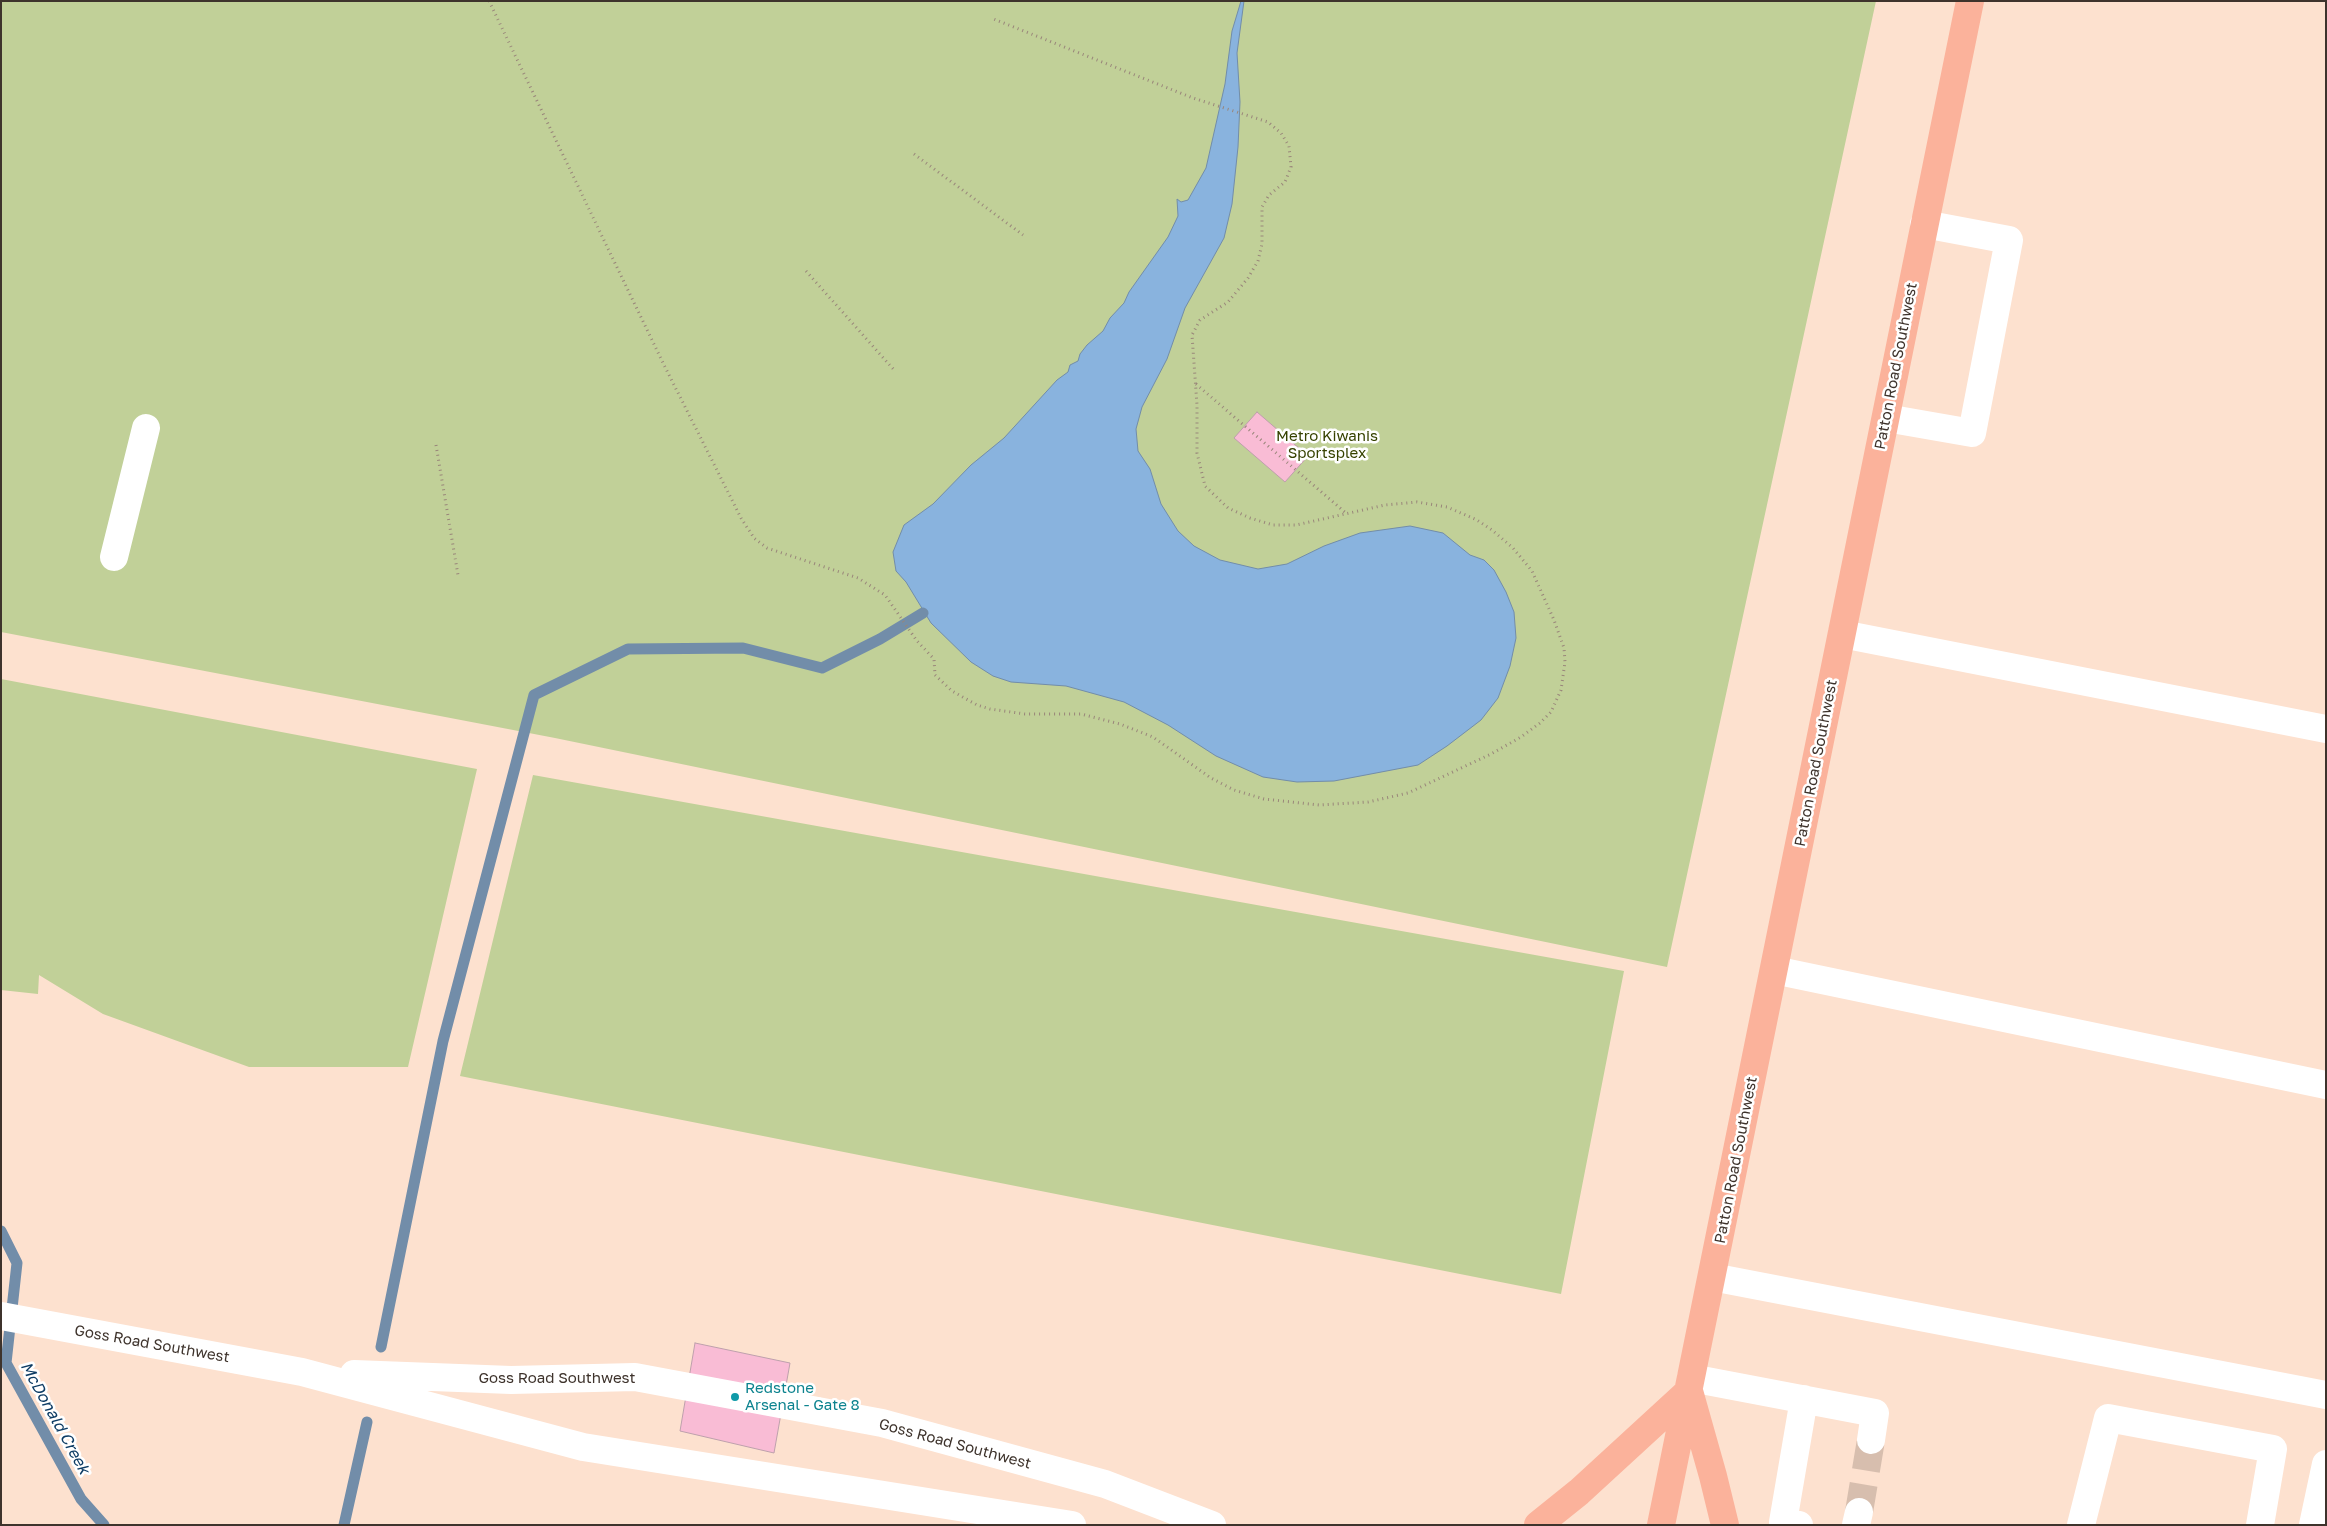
<!DOCTYPE html>
<html>
<head>
<meta charset="utf-8">
<style>
  body { margin:0 }
  #map { position:relative; width:2327px; height:1526px; overflow:hidden; background:#fde1cf; font-family:"Golos Text",sans-serif }
  canvas { display:block }
  .frame { position:absolute; inset:0; border:2px solid #3e332c; pointer-events:none }
</style>
</head>
<body>
<div id="map">
<canvas width="2327" height="1526"></canvas>
<div class="frame"></div>
</div>
<script>
const ctx = document.querySelector('canvas').getContext('2d');
ctx.lineJoin = 'round';
function paint(path, color) { ctx.fillStyle = color; ctx.fill(path, 'evenodd'); }
const toPath = rows => new Path2D(rows.map(r => 'M' + r).join(''));
function strokePath(path, color, width, dash) { ctx.strokeStyle = color; ctx.lineWidth = width; ctx.lineCap = dash ? 'butt' : 'round'; ctx.setLineDash(dash || []); ctx.stroke(path); }
function drawText(font, color, halo, rows, align = 'center') {
  ctx.font = font + ' "Golos Text",sans-serif'; ctx.lineWidth = 5; ctx.setLineDash([]); ctx.textBaseline = 'middle'; ctx.strokeStyle = halo; ctx.fillStyle = color; for (const [text, x, y, turn = 0] of rows) {
    ctx.save(); ctx.translate(x, y); ctx.rotate((+turn || 0) * Math.PI / 180); ctx.textAlign = isNaN(turn) ? turn : align; if (halo) ctx.strokeText(text, 0, 0); ctx.fillText(text, 0, 0); ctx.restore();
  }
}
const green = toPath([
  [1,1,1876,1,1667,967,555,738,1,632],
  [1,679,477,769,408,1067,249,1067,103,1014,39,975,38,994,1,990],
  [533,775,1624,971,1561,1294,460,1076]
]);
const water = toPath([
  [1241,1,1244,1,1237,53,1240,102,1238,147,1232,204,1224,238,1185,308,1167,359,1142,407,1136,429,1138,451,1150,469,1161,504,1178,531,1194,546,1220,560,1258,569,1287,564,1324,546,1360,533,1410,526,1443,533,1470,555,1484,560,1494,570,1506,592,1514,612,1516,638,1510,666,1498,698,1481,720,1447,746,1418,765,1334,781,1297,782,1263,777,1216,756,1168,725,1124,702,1066,686,1011,682,993,676,971,662,931,623,906,582,896,571,893,552,904,525,933,504,971,465,1004,438,1057,380,1068,372,1070,365,1078,361,1080,354,1087,345,1103,331,1110,318,1124,303,1129,292,1168,237,1178,216,1177,199,1181,202,1188,200,1206,168,1225,84,1232,31,1241,1]
]);
const stream = toPath([
  [1,1231,17,1263,6,1363,81,1499,104,1525],
  [381,1347,443,1041,534,695,628,649,743,648,822,668,880,639,923,613],
  [344,1525,367,1422]
]);
const building = toPath([
  [1257,412,1308,456,1285,482,1234,438,1257,412],
  [695,1343,790,1363,774,1453,680,1431,695,1343]
]);
const minorTunnel = toPath([
  [1859,1512,1871,1440]
]);
const path = toPath([
  [489,1,663,363,741,518,754,538,767,548,858,578,885,595,917,641,934,659,935,675,952,691,977,705,990,709,1025,714,1081,714,1120,724,1153,737,1211,778,1234,790,1264,799,1319,805,1368,802,1408,793,1491,754,1521,737,1540,723,1551,712,1561,690,1565,662,1564,648,1554,620,1532,571,1513,548,1492,530,1477,520,1447,507,1417,502,1385,505,1296,525,1273,525,1250,518,1228,508,1205,486,1197,453,1197,405,1192,335,1200,320,1228,302,1248,278,1258,261,1262,244,1262,207,1269,195,1285,182,1291,167,1289,146,1281,133,1268,122,1193,98,991,18],
  [914,154,1023,235],
  [806,271,895,371],
  [1196,384,1347,514],
  [436,445,458,575]
]);
const minor = toPath([
  [1886,418,1972,433,2009,240,1924,224],
  [114,557,146,428],
  [1842,634,2326,729],
  [1774,970,2326,1085],
  [1712,1277,2326,1395],
  [1,1316,302,1372,583,1447,1072,1525],
  [354,1374,511,1380,635,1377,882,1423,1105,1484,1212,1525],
  [1691,1378,1875,1413,1871,1440],
  [1799,1525,1783,1522,1804,1399],
  [1856,1525,1859,1512],
  [2081,1525,2108,1418,2273,1449,2260,1525],
  [2313,1525,2326,1464]
]);
const major = toPath([
  [1538,1525,1579,1492,1689,1391,1713,1476,1725,1525],
  [1661,1525,1970,1]
]);
const markers = [
  [735,1397,5,"#0f9aa8"]
];
const streetNames = [
  ["Patton Road Southwest",1896,366,-79],
  ["Patton Road Southwest",1816,763,-79],
  ["Patton Road Southwest",1736,1160,-79],
  ["Goss Road Southwest",152,1344,10],
  ["Goss Road Southwest",557,1378],
  ["Goss Road Southwest",955,1444,15]
];
const parkNames = [
  ["Metro Kiwanis",1327,436],
  ["Sportsplex",1327,453]
];
const cultureNames = [
  ["Redstone",745,1388],
  ["Arsenal - Gate 8",745,1405]
];
const waterNames = [
  ["McDonald Creek",55,1418,61]
];
paint(green, '#c1d098');
paint(water, '#89b3de');
strokePath(water, '#728da9', 1);
strokePath(stream, '#728da9', 11);
paint(building, '#f9bcd5');
strokePath(building, '#bea0ac', 1);
strokePath(minorTunnel, '#d7beae', 28, [28, 14]);
strokePath(path, '#99867a', 3, [1, 4]);
strokePath(minor, '#fff', 28);
strokePath(major, '#fbb29b', 28);
for (const [x, y, r, color] of markers) { const dot = new Path2D(); dot.arc(x, y, r, 0, 2 * Math.PI); ctx.fillStyle = color; ctx.fill(dot); strokePath(dot, '#fff', 2); }
drawText('15px', '#3e332c', '#fff', streetNames);
drawText('15px', '#364200', '#fff', parkNames);
drawText('15px', '#0d838f', '#fff', cultureNames, 'left');
drawText('italic 16px', '#0e3c64', '#fff', waterNames);
</script>
</body>
</html>
